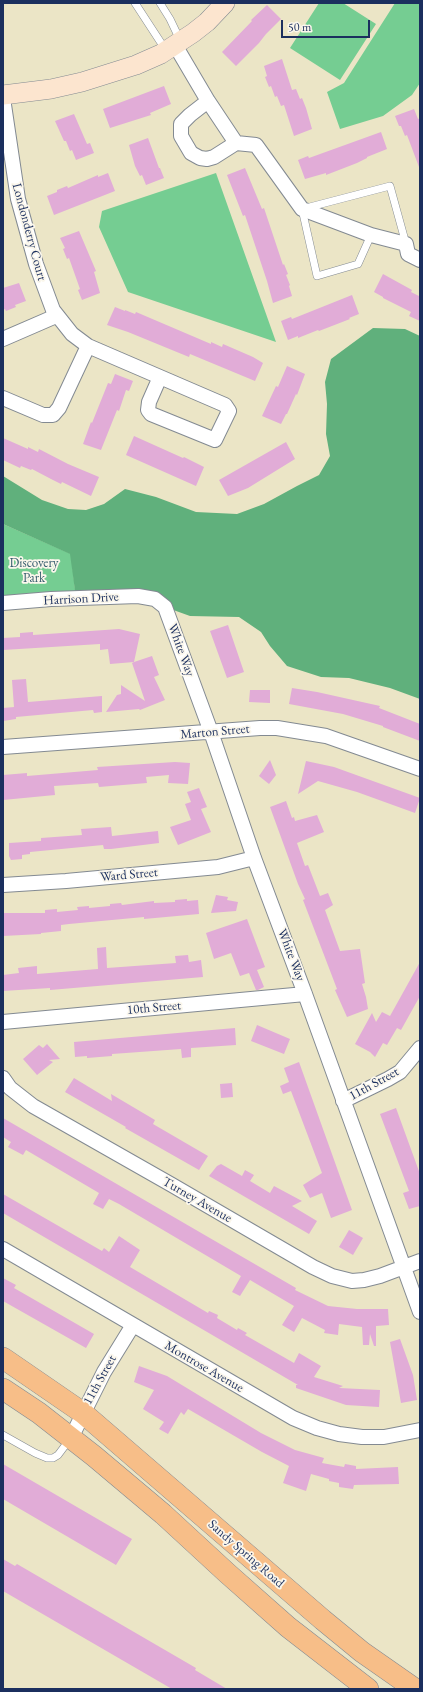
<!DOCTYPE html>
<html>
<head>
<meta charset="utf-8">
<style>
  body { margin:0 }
  #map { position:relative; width:423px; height:1692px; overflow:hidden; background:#ebe5c6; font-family:"EB Garamond",serif }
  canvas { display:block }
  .frame { position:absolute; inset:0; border:4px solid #1b2f5e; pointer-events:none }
  .scale { position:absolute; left:281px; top:20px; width:89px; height:18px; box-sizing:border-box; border:2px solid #1b2f5e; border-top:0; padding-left:5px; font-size:12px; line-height:14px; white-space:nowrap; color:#1b2f5e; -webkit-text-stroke:3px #fbf7ec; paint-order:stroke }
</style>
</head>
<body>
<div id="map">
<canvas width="423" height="1692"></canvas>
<div class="frame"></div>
<div class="scale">50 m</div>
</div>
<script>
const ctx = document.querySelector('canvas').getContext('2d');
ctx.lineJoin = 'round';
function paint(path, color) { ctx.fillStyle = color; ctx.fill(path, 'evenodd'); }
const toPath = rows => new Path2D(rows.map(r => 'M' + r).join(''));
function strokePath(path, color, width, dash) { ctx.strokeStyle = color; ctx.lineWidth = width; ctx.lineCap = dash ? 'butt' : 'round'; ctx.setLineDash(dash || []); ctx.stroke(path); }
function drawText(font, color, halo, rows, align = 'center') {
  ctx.font = font + ' "EB Garamond",serif'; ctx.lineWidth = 3.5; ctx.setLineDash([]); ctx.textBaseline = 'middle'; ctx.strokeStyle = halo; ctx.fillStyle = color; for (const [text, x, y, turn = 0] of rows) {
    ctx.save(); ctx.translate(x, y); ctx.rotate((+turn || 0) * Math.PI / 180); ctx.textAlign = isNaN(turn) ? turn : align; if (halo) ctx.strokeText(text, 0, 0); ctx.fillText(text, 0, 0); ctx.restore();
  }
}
const green = toPath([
  [319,3,343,3,376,24,340,80,290,48],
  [395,3,420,3,420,83,412,95,383,116,340,129,327,92,344,83],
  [216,173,276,342,128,292,99,227,102,211],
  [3,524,71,554,76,598,3,603]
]);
const forest = toPath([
  [373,328,405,329,420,336,420,699,390,688,349,678,321,677,287,666,270,646,261,632,239,617,190,616,165,607,158,601,76,598,70,554,3,524,3,476,42,500,68,509,86,510,104,504,125,489,156,497,196,512,237,514,264,504,297,486,319,475,330,456,326,434,327,404,325,382,331,359]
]);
const building = toPath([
  [267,5,281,19,266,34,259,43,236,66,222,52,252,21,251,20],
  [282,59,292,90,296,89,300,99,302,98,306,108,312,129,294,136,284,105,281,106,277,96,275,97,271,86,269,87,265,77,267,76,264,66],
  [164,86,171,104,150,113,151,115,110,128,103,109],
  [414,109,418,119,420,118,420,167,419,167,407,135,405,136,401,126,399,126,395,116],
  [74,114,87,144,90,143,94,153,76,160,72,150,70,151,66,141,64,141,55,121],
  [381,132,387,149,367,157,367,158,357,163,326,175,326,173,305,179,298,160,308,156,309,158],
  [148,138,159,168,160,168,164,178,146,185,142,175,140,176,135,166,129,145],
  [245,168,262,209,264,208,283,265,284,264,288,274,286,275,290,285,289,286,292,296,273,303,267,281,245,215,243,216,227,175],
  [108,173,115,191,54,215,47,196,57,192,57,190,67,186,68,188,98,175,98,177],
  [79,231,96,271,94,272,100,293,82,300,78,290,80,289,69,258,67,259,63,249,65,248,60,238],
  [383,274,412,290,411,292,419,296,420,294,420,321,409,316,411,312,383,298,383,297,374,292],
  [19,283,26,301,15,305,16,307,6,311,5,309,3,310,3,288],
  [352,295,359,314,349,318,350,319,319,331,318,330,298,338,298,336,288,340,281,321,291,317,292,319],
  [115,307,125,311,125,310,135,314,136,312,211,344,211,342,222,347,223,344,253,357,263,363,255,381,190,354,189,357,128,332,107,325],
  [287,366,305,374,297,395,296,394,287,414,286,414,281,424,262,416,276,386,278,387],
  [115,374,133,381,129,391,126,390,119,411,117,410,101,450,83,444,91,422,92,423,108,383,111,384],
  [134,436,183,458,184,457,204,467,196,486,126,455],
  [3,438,28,449,28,447,38,452,39,449,68,464,99,477,91,496,62,482,61,484,51,479,32,469,31,470,21,466,20,468,3,460],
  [286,442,295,459,248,488,228,496,219,480],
  [228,625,244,672,227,678,210,631],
  [119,629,140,634,134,662,152,656,159,675,154,677,165,700,140,710,139,709,106,712,117,695,121,694,121,685,145,701,132,663,134,662,110,664,108,649,100,650,100,644,3,650,3,638,20,637,20,633,33,632,33,635],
  [26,679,28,702,102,696,102,712,94,713,93,710,16,717,16,719,3,721,3,708,14,707,12,680],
  [292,688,317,692,380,706,379,708,420,724,420,741,383,727,383,726,343,714,289,704],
  [250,690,270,690,270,703,249,702],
  [270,760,276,775,269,784,259,776],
  [306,761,334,767,420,798,415,813,357,792,318,781,298,794],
  [175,762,190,763,188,784,168,783,169,775,146,777,147,783,99,787,98,783,54,786,55,795,3,800,3,775,27,773,27,776,98,770,97,767],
  [199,788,207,807,201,809,211,832,178,845,170,827,191,820,185,804,191,802,187,792],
  [286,801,292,818,294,817,295,821,317,815,324,832,297,843,305,866,308,865,320,896,328,893,333,905,325,910,340,951,360,949,365,983,362,984,366,997,368,1009,347,1017,335,990,337,989,303,900,305,899,298,884,270,807],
  [111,827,112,836,158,831,159,843,111,849,104,849,103,845,30,852,30,854,22,855,22,859,11,860,9,856,9,843,41,841,41,838,82,835,81,829],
  [216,895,228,897,227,900,238,902,236,911,211,913],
  [187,899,187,901,198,900,199,914,144,919,144,917,69,924,61,925,61,931,41,933,41,934,3,936,3,913,45,913,45,910,57,909,57,912,78,910,77,907,89,906,89,908,110,906,110,904,121,903,122,905,154,901,154,903,175,902,175,900],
  [247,919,265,967,257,970,264,987,258,990,256,990,249,973,240,976,231,953,214,959,206,933],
  [106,947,107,968,176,963,175,956,188,955,189,962,201,960,203,977,50,990,50,988,3,991,3,975,19,973,18,968,37,966,37,974,98,969,97,948],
  [420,962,420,996,401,1030,397,1028,387,1045,383,1043,375,1057,370,1052,355,1044,372,1013,376,1022,382,1012,390,1016],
  [257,1025,290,1039,284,1054,251,1041],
  [235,1028,236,1045,191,1048,191,1057,182,1058,181,1049,112,1054,112,1056,87,1058,87,1056,75,1057,74,1042],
  [47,1044,60,1059,49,1060,53,1062,37,1075,23,1059,39,1045,43,1048],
  [299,1062,352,1210,331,1218,322,1193,310,1198,303,1185,322,1173,291,1091,283,1094,280,1086,289,1082,284,1068],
  [74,1078,112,1101,111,1094,155,1120,153,1124,208,1156,199,1170,125,1128,126,1127,65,1092],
  [232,1083,233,1097,221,1098,220,1084],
  [396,1108,420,1174,420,1206,409,1209,403,1193,409,1191,380,1114],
  [3,1118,296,1288,295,1290,328,1306,357,1309,388,1309,389,1325,376,1326,376,1346,374,1346,370,1334,369,1345,363,1345,362,1327,339,1324,338,1335,324,1333,325,1330,302,1318,294,1332,282,1325,294,1306,250,1280,240,1296,232,1292,241,1276,119,1204,109,1199,103,1209,93,1204,99,1193,26,1150,23,1155,8,1147,11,1142,3,1137],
  [221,1164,242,1176,245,1170,254,1175,250,1181,270,1193,274,1186,302,1201,292,1206,317,1221,309,1234,209,1176,217,1166],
  [3,1194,102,1251,104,1248,109,1252,119,1236,140,1250,130,1267,208,1313,209,1311,218,1315,217,1318,237,1330,238,1328,247,1333,245,1335,294,1363,299,1353,321,1366,314,1377,343,1386,339,1388,380,1390,379,1407,346,1405,296,1388,296,1385,298,1385,3,1213],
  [349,1230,363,1238,353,1255,339,1247],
  [3,1278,16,1285,14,1288,94,1334,86,1348,3,1301],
  [400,1339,413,1375,417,1400,401,1403,390,1342],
  [139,1366,167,1376,261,1433,295,1450,324,1458,322,1463,344,1467,345,1464,356,1466,356,1469,398,1467,399,1484,354,1485,353,1489,339,1487,339,1483,329,1481,329,1479,311,1474,306,1491,283,1483,289,1466,262,1452,188,1409,184,1415,181,1412,168,1434,159,1429,164,1422,143,1409,154,1390,134,1382],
  [3,1464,132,1539,116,1565,3,1499],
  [3,1559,15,1566,17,1564,196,1668,195,1670,227,1689,172,1689,3,1591]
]);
const lane = toPath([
  [135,3,165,49],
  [160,3,170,19,180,40],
  [371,235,358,264,317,276,302,209,390,186,406,244],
  [3,1435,35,1453,47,1458,53,1458,58,1455,70,1439]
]);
const street = toPath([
  [175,45,208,101,236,143,256,145,302,209,371,235,406,244,408,254,420,260],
  [3,98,18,199,36,264,53,310,72,334,88,346,160,377],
  [208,101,190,115,181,124,181,136,191,153,200,158,207,159,214,157,236,143],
  [3,339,56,316],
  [160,377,225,405,229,411,215,440,151,414,148,410,149,402,160,377],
  [3,398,43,415,53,415,59,408,88,346],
  [3,603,51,599,138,596,155,599,165,607,211,732,254,858,305,994,420,1312],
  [3,747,260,728,277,728,326,736,420,769],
  [3,885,66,881,218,867,254,858],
  [3,1022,305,994],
  [3,1078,10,1088,33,1106,172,1185,313,1267,332,1276,352,1281,364,1280,380,1276,420,1261],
  [343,1101,388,1079,400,1072,420,1048],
  [3,1249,293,1418,317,1428,339,1434,362,1437,384,1437,420,1430],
  [71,1438,104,1372,133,1325]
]);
const secondary = toPath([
  [3,95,51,89,82,82,136,65,161,54,193,33,207,22,225,3]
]);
const primary = toPath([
  [3,1358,83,1413,323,1620,362,1652,415,1689],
  [3,1389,39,1413,94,1456,163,1514,227,1573,288,1627,368,1689]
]);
const streetNames = [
  ["Londonderry Court",29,232,75],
  ["Harrison Drive",81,599,-3],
  ["White Way",181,650,70],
  ["Marton Street",215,732,-5],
  ["Ward Street",129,875,-5],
  ["White Way",291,955,69],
  ["10th Street",154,1008,-5],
  ["11th Street",374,1084,-29],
  ["Turney Avenue",197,1200,30],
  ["Montrose Avenue",204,1367,30],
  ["11th Street",100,1380,-61],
  ["Sandy Spring Road",246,1554,41]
];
const parkNames = [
  ["Discovery",34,563],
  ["Park",34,578]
];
paint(green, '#75cd92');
paint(forest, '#60b07c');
paint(building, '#e1acd7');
strokePath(lane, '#838a92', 8);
strokePath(street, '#838a92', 16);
strokePath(secondary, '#838a92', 20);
strokePath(primary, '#838a92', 22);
strokePath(lane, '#fff', 7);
strokePath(street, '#fff', 14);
strokePath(secondary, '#fce5cf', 19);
strokePath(primary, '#f7be88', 21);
drawText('13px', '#1b2f5e', '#fbf7ec', streetNames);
drawText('13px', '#365e6e', '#fbf7ec', parkNames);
</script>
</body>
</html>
